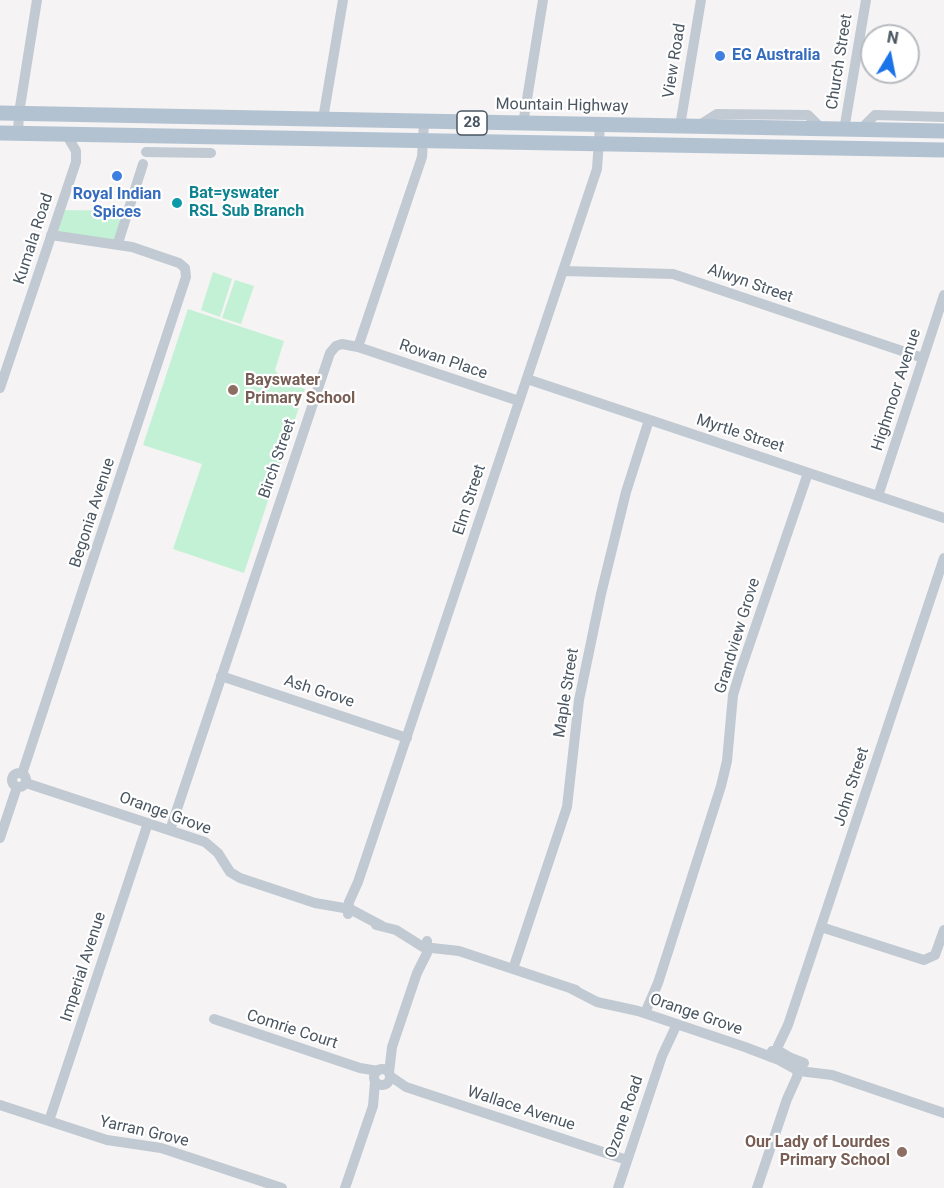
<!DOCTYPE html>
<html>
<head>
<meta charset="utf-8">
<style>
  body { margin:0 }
  #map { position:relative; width:944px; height:1188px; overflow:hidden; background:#f5f3f3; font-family:Roboto,sans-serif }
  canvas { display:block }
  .north { position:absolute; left:860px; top:24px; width:60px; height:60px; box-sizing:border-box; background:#fff; border:2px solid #b7bbc0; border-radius:50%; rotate:10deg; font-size:16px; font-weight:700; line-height:24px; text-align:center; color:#4a5661 }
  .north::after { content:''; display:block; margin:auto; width:21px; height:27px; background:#1a73e8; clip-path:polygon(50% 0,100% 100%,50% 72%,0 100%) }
</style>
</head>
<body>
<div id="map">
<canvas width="944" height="1188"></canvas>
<div class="north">N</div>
</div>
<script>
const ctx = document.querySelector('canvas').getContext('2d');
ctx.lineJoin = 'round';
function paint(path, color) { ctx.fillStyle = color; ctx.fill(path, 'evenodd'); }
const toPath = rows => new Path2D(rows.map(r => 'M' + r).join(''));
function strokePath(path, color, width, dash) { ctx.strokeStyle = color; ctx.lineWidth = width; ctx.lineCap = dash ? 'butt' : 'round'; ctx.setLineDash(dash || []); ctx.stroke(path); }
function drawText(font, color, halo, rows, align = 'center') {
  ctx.font = font + ' Roboto,sans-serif'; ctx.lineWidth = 4.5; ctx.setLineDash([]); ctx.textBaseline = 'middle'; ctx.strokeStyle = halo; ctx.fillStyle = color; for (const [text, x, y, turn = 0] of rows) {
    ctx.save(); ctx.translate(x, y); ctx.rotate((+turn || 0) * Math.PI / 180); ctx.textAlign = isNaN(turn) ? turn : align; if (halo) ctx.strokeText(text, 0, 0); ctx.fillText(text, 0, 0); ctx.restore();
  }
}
const green = toPath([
  [59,210,128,211,118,243,51,235],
  [213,272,232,279,220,317,201,310],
  [235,280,254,286,241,324,222,318],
  [188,309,284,341,275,370,284,382,305,389,244,573,173,549,202,464,143,445]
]);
const minor = toPath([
  [323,119,343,0],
  [523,124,543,0],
  [680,126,701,0],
  [698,126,717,114,808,115,822,129],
  [844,130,866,0],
  [860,130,875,115,944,117],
  [18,133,19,113,37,0],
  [146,152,211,153],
  [118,243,143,164],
  [563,271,673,274,923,358],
  [358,347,519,401],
  [527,379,944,518],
  [0,388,76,162,76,151,66,134],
  [878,496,944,295],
  [221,676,407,738],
  '12 780a7 7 0 1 1 14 0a7 7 0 1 1-14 0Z',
  [22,774,186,277,185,268,179,263,132,247,51,235],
  [26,783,205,842,218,853,230,872,240,878,315,903,350,909,382,926],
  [170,830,330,353,336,346,342,344,358,347,422,157,424,122],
  [0,838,17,787],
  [348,914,349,902,358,882,597,169,600,125],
  [376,925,396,930,423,947,459,951,576,990],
  [821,927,924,960,935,955,944,930],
  [513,969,567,807,579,700,601,594,626,492,649,420],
  [570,988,597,1002,638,1011,745,1047,779,1060,799,1071,832,1075,944,1113],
  [645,1013,658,983,721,786,727,761,733,695,740,672,808,473],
  [214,1019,360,1068,378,1071],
  [772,1051,779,1051,791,1058,804,1063],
  [776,1059,778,1046,788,1025,944,558],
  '374 1077a8 8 0 1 1 16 0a8 8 0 1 1-16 0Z',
  [389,1073,392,1047,417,973,427,953,427,941],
  [390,1076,406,1087,627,1160],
  [0,1105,107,1140,161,1148,282,1188],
  [49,1121,148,823],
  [345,1188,373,1106,375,1082],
  [618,1188,662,1056,677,1024],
  [757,1188,787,1099,797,1077,799,1062]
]);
const primary = toPath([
  [0,113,944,131],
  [0,133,944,150]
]);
const markers = [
  [720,56,6,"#3f7fe0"],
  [117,176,6,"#3f7fe0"],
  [177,203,6,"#0f9aa8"],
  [233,390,6,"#8d6e63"],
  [902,1152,6,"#8d6e63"]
];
const shields = [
  [472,123,30]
];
const shieldNames = [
  ["28",472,123]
];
const shopNames = [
  ["EG Australia",732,56],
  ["Royal Indian",117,195,"center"],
  ["Spices",117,213,"center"]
];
const streetNames = [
  ["View Road",675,61,-81],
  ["Church Street",840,62,-81],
  ["Mountain Highway",562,106,1],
  ["Kumala Road",34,239,-72],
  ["Alwyn Street",750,284,19],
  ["Rowan Place",443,360,19],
  ["Highmoor Avenue",897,390,-72],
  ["Myrtle Street",740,434,18],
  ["Birch Street",278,459,-71],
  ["Elm Street",470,500,-72],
  ["Begonia Avenue",93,513,-72],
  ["Grandview Grove",738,636,-73],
  ["Ash Grove",319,692,18],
  ["Maple Street",567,693,-81],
  ["John Street",852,787,-72],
  ["Orange Grove",165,814,20],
  ["Imperial Avenue",84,967,-72],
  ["Orange Grove",696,1015,19],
  ["Comrie Court",292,1030,18],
  ["Wallace Avenue",521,1109,18],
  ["Ozone Road",625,1117,-71],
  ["Yarran Grove",144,1132,13]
];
const cultureNames = [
  ["Bat=yswater",189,194],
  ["RSL Sub Branch",189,212]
];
const educationNames = [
  ["Bayswater",245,381],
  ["Primary School",245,399],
  ["Our Lady of Lourdes",890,1143,"right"],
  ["Primary School",890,1161,"right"]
];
paint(green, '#c3f1d5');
strokePath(minor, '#c1cad2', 10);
strokePath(primary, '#b3c2d1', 15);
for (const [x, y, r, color] of markers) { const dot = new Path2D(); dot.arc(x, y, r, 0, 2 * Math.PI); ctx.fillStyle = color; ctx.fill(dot); strokePath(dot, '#fff', 2); }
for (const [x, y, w] of shields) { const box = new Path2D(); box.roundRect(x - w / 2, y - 12, w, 24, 4.5); ctx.fillStyle = '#fff'; ctx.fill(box); strokePath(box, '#4a5661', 1.5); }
drawText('bold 15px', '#4a5661', null, shieldNames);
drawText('bold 16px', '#366cbe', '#fff', shopNames, 'left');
drawText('16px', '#4a5661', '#fff', streetNames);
drawText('bold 16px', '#0d838f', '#fff', cultureNames, 'left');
drawText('bold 16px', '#785e54', '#fff', educationNames, 'left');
</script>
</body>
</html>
